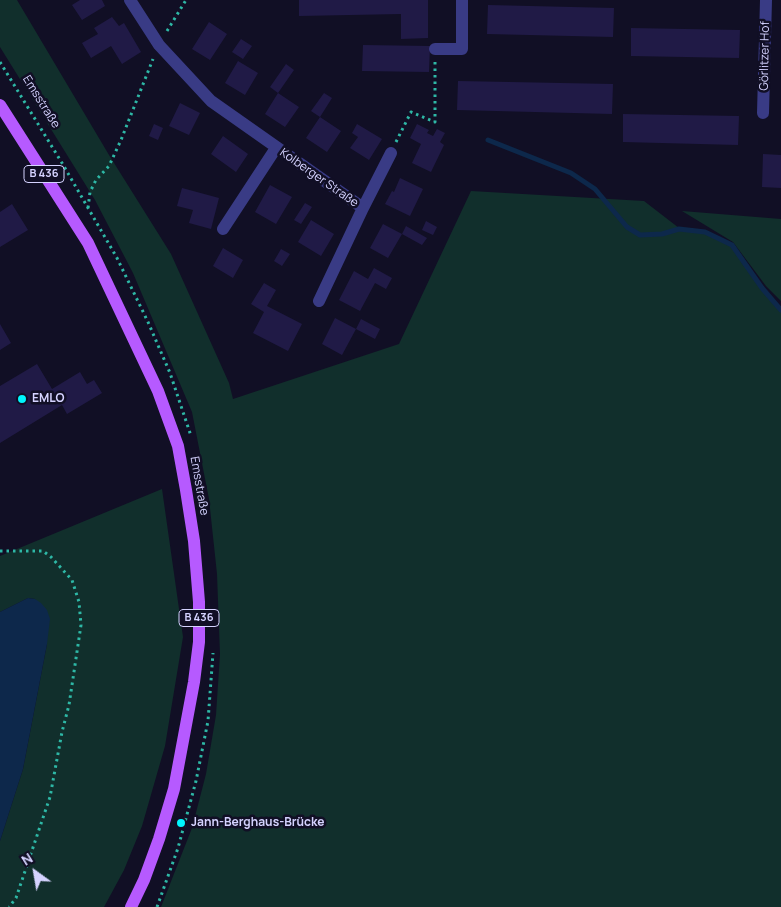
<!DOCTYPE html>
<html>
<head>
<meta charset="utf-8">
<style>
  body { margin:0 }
  #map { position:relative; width:781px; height:907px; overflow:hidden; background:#110f25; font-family:Manrope,sans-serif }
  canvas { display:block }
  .north { position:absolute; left:10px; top:847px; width:50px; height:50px; -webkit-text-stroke:4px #110f25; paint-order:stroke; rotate:328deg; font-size:14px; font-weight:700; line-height:20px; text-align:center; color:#d5d3ff }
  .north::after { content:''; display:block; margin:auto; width:18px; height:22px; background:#d5d3ff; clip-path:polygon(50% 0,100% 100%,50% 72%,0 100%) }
</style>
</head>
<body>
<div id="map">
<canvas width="781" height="907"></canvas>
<div class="north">N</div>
</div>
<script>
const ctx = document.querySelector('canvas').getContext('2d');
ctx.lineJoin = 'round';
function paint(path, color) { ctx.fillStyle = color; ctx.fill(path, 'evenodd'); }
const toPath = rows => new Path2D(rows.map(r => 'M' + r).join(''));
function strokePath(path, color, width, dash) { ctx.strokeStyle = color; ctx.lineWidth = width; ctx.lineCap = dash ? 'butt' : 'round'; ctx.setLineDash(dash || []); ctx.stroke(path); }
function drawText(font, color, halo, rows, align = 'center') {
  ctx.font = font + ' Manrope,sans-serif'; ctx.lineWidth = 5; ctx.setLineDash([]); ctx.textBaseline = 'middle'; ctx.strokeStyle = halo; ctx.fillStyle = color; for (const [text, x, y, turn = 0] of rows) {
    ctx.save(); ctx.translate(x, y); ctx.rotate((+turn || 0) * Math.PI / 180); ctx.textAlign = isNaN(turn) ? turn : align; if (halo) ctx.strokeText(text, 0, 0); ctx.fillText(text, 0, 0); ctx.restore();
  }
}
const green = toPath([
  [0,0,17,0,109,155,171,254,229,383,233,399,399,344,471,191,644,201,679,228,705,232,732,245,762,288,781,310,781,907,161,907,192,828,206,774,216,715,220,654,217,574,209,499,192,412,133,273,95,200,0,47],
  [682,211,781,219,781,301,766,286,733,242],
  [162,489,183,637,165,746,142,826,124,870,104,907,0,907,0,841,23,769,47,644,35,599,28,598,0,612,0,556]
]);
const water = toPath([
  [28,598,35,599,41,603,47,610,50,619,47,644,23,769,0,841,0,612]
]);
const stream = toPath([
  [488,140,571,173,595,189,627,227,640,235,662,234,679,229,705,232,732,245,762,288,781,310]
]);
const building = toPath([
  [80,0,102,0,105,6,82,20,72,5],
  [299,0,428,0,428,38,401,39,401,14,299,16],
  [488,5,614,8,613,37,487,34],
  [112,17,119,26,124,23,141,52,122,64,111,46,91,58,82,43,98,34,94,28],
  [209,22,227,34,210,60,192,49],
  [631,28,740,30,739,58,631,56],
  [241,39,252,46,243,59,232,52],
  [363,45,430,46,429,72,362,71],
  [238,61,258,73,245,95,225,83],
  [286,64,294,70,278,93,299,107,285,127,265,114,278,93,270,87],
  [458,81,613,84,612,114,457,110],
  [324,93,332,98,320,117,341,131,327,152,306,138,320,117,311,111],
  [180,103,200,113,189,135,169,126],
  [623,114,739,116,738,145,623,142],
  [154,124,163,128,158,140,149,136],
  [357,124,382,139,369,160,350,148,358,137,352,133],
  [417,124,429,130,427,133,433,136,437,129,445,133,440,142,444,145,431,172,412,163,421,144,410,138],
  [223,136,248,154,236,172,211,154],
  [763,154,781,155,781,188,762,187],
  [400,178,423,189,410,216,385,204,392,191,394,192],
  [270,185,292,197,276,224,255,212],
  [182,188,219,198,211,229,189,223,193,210,177,206],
  [305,203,312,207,301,224,294,220],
  [12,204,28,230,0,247,0,212],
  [311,220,334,234,321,256,298,242],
  [426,221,437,227,433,235,422,230],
  [383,224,402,234,406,226,427,238,422,245,402,234,388,258,370,248],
  [223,248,243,260,233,278,213,266],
  [281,249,290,254,282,266,274,261],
  [374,268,392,278,386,289,375,283,360,311,339,300,354,271,368,279],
  [264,283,276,290,267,306,302,324,288,351,253,333,264,312,251,304],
  [335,318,356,329,342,355,322,344],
  [361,319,380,329,375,339,356,329],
  [0,324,11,343,0,350],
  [37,364,52,389,80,372,87,384,94,380,102,393,67,414,62,405,0,443,0,386]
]);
const path = toPath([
  [167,31,186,0],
  [0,62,62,163,117,258,148,322,170,373,191,436],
  [396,142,411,112,435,122,435,62],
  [88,208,90,192,96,180,109,166,121,140,153,59],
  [200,477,206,512],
  [0,551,43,551,51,557,72,580,79,602,81,625,69,705,62,732,50,797,16,898,9,907],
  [157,907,178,848,196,781,208,721,213,653]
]);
const minor = toPath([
  [130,0,159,45,211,101,363,208,319,301],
  [435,49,462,49,462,0],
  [763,113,766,0],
  [363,208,391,153],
  [223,229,276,148]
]);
const primary = toPath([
  [0,105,88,243,158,391,178,446,186,490,194,541,199,602,199,642,194,682,174,789,159,839,144,880,131,907]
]);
const markers = [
  [22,399,5,"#00f6fe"],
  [181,823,5,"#00f6fe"]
];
const shields = [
  [44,174,40],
  [199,618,40]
];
const shieldNames = [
  ["B 436",44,174],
  ["B 436",199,618]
];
const streetNames = [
  ["Görlitzer Hof",765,56,-89],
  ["Emsstraße",41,102,58],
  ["Kolberger Straße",319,178,35],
  ["Emsstraße",199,486,80]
];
const poiNames = [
  ["EMLO",32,399],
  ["Jann-Berghaus-Brücke",191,823]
];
paint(green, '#112f2c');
paint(water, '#0d284b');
strokePath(stream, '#0d284b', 5);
paint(building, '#201a46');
strokePath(path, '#2eb8a6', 3, [2.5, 4]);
strokePath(minor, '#393b85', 12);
strokePath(primary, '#b65aff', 12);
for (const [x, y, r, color] of markers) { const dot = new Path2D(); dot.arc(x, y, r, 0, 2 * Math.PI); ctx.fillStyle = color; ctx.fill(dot); strokePath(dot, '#110f25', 2); }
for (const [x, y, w] of shields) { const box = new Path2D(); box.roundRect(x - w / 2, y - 8.5, w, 17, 4); ctx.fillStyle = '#110f25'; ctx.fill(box); strokePath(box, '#d5d3ff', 1); }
drawText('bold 11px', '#d5d3ff', null, shieldNames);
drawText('12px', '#d5d3ff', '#110f25', streetNames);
drawText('bold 12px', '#d5d3ff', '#110f25', poiNames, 'left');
</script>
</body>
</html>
